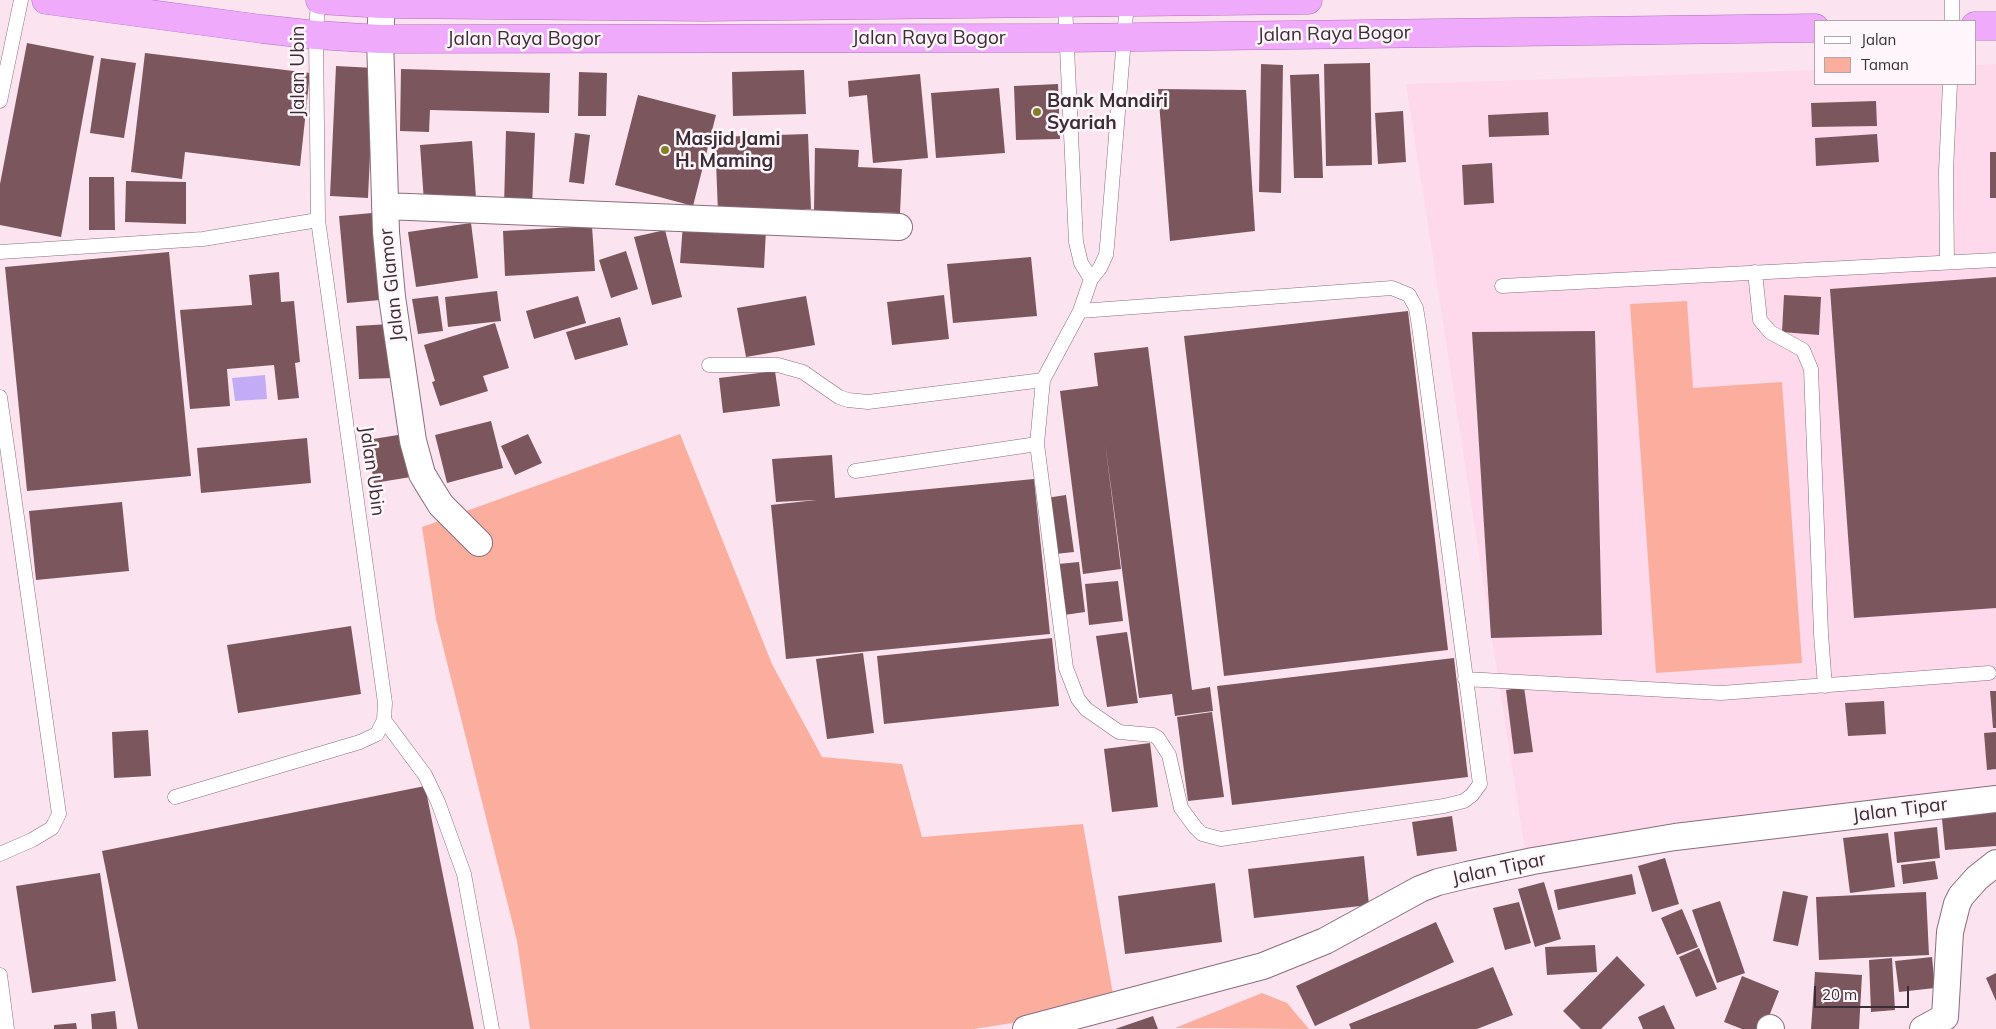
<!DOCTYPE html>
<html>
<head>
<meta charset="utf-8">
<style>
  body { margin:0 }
  #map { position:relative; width:1996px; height:1029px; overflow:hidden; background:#fbe4f0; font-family:Mulish,sans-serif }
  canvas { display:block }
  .legend { position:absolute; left:1814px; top:20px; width:162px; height:65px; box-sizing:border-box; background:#fef6fa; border:1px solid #b0a6ab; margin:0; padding:6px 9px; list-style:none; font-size:15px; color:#3b2d35 }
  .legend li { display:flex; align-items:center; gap:10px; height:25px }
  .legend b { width:25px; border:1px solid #b0a6ab }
  .scale { position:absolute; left:1814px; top:986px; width:95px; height:22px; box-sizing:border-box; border:2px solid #3b2d35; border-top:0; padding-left:6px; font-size:15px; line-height:18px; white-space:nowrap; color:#3b2d35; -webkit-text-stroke:4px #fef6fa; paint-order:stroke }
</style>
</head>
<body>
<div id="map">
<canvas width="1996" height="1029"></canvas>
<ul class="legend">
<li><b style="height:6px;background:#fff"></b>Jalan</li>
<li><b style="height:14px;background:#fbae9e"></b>Taman</li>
</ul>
<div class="scale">20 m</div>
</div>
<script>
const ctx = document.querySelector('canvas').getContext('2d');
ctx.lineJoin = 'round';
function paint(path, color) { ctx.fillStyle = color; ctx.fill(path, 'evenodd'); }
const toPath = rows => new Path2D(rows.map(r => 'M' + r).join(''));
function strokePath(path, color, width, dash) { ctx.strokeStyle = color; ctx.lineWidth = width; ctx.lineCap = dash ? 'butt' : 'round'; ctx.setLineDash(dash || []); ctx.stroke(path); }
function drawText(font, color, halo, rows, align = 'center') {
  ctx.font = font + ' Mulish,sans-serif'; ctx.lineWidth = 5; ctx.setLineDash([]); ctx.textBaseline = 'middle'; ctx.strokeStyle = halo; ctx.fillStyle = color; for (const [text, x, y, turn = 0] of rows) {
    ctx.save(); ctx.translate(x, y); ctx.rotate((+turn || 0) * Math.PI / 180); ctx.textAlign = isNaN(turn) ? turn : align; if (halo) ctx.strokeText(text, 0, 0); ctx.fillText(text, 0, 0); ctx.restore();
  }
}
const built = toPath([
  [1996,64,1996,801,1526,857,1406,84,1815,70,1815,84,1975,84,1975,65]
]);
const green = toPath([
  [1687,301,1693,388,1782,382,1802,663,1656,673,1630,304],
  [680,434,772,664,822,757,902,764,922,837,1083,824,1114,1000,1051,1017,974,1029,530,1029,517,941,436,619,422,527],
  [1262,993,1287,1003,1309,1029,1175,1028]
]);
const water = toPath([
  [265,375,267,399,235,401,232,378]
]);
const building = toPath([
  [27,43,94,56,61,237,0,225,0,184],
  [145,53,310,73,300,166,185,152,182,179,131,172],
  [101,58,136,63,124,138,90,133],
  [1370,63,1372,165,1326,166,1324,64],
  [1261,64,1283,65,1281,193,1259,192],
  [336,66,374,68,368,198,330,196],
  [401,69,550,73,549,113,430,110,429,132,400,131],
  [804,70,806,114,733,116,732,72],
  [579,72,607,73,606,116,578,116],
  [920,74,928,158,873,163,867,95,849,97,848,81],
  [1319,74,1323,178,1294,178,1290,75],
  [1058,84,1060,139,1016,140,1014,86],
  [999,88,1005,153,936,158,931,93],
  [1158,89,1246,90,1255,231,1170,241],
  [638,95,716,115,693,206,615,185],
  [1876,101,1877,126,1812,127,1811,103],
  [1403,111,1406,162,1378,164,1375,113],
  [1548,112,1549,135,1489,137,1488,115],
  [506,131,535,133,532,207,504,206],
  [575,133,590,135,584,184,569,182],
  [808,134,811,209,718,212,715,137],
  [1877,134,1879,162,1816,166,1815,138],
  [472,141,476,198,424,202,420,145],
  [815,148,859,150,858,167,902,169,900,213,814,211],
  [1990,152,1996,152,1996,198,1990,198],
  [1492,163,1494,203,1464,205,1462,165],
  [89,177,114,177,115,230,89,230],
  [126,181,186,182,186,224,125,222],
  [372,213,380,300,347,303,339,216],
  [471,223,478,278,416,287,408,232],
  [683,224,766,230,764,268,680,263],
  [592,226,595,271,505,276,503,231],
  [665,230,682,297,652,305,634,237],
  [626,251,638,289,611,298,599,260],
  [169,252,191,476,27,491,5,267],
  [1031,257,1037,316,953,323,947,264],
  [279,272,281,302,294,301,300,362,295,363,299,398,278,400,274,365,227,369,230,406,190,409,180,310,252,305,249,275],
  [1996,277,1996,608,1854,618,1830,289],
  [497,291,501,321,448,327,445,297],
  [944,295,949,339,892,345,887,302],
  [1784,295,1821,297,1819,335,1782,332],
  [438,296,443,331,418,334,412,299],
  [578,296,586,323,534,339,526,311],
  [806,296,815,345,746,357,737,308],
  [1408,311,1448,650,1224,676,1184,336],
  [620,317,628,345,575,360,566,332],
  [495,323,509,368,483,376,488,391,440,406,432,382,435,381,424,345],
  [390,324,394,378,359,379,356,326],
  [1595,331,1602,635,1491,638,1472,332],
  [1148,347,1192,690,1210,687,1213,711,1175,716,1172,694,1139,698,1105,442,1121,569,1083,574,1060,391,1098,386,1094,353],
  [775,371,780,406,723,413,719,378],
  [491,421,503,468,447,483,435,435],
  [404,434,411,477,374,483,367,440],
  [528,434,542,463,515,475,501,446],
  [307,438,311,483,201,493,197,448],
  [832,455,835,498,1034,479,1050,634,786,659,771,505,816,500,776,502,772,459],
  [1066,495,1074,552,1055,554,1046,498],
  [122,502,129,571,36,580,29,511],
  [1079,562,1085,612,1064,615,1058,564],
  [1118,581,1123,621,1089,625,1085,584],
  [351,626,361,694,238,713,227,645],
  [1127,632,1138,703,1107,707,1096,636],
  [1052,638,1059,706,884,724,877,656],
  [863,653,874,733,827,739,816,659],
  [1454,658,1468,777,1232,805,1217,686],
  [1524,687,1533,752,1514,754,1506,690],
  [1990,691,1996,691,1996,728,1993,728],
  [1884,701,1886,734,1848,736,1845,703],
  [1212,712,1224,797,1188,801,1177,717],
  [148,730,151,776,114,778,112,732],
  [1996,732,1996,769,1987,770,1984,733],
  [1150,743,1158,807,1112,812,1104,749],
  [425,786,474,1029,138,1029,102,851],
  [1996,805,1996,846,1945,850,1941,809],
  [1452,816,1457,851,1417,856,1412,822],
  [1937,827,1940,858,1897,863,1894,832],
  [1888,833,1895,887,1850,893,1843,838],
  [1364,856,1369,905,1254,918,1248,869],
  [1665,858,1679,904,1652,912,1638,866],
  [1935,861,1938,879,1903,884,1901,865],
  [100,873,116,981,32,993,16,886],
  [1632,874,1636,894,1558,910,1554,890],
  [1544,882,1561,939,1535,947,1518,889],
  [1215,883,1222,942,1125,954,1118,896],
  [1783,891,1808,896,1798,946,1773,941],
  [1926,892,1929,955,1819,960,1816,897],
  [1720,901,1745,973,1717,983,1692,910],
  [1519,902,1531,943,1505,950,1493,908],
  [1682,909,1698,947,1677,955,1661,918],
  [1436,922,1454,962,1315,1026,1296,986],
  [1595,945,1597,972,1547,975,1545,947],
  [1699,948,1717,989,1696,997,1679,957],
  [1617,956,1645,985,1601,1029,1581,1029,1563,1011],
  [1932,957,1935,988,1899,992,1895,961],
  [1892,958,1895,1010,1871,1012,1869,960],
  [1493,967,1513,1015,1477,1029,1351,1029,1349,1024],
  [1815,972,1862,975,1859,1029,1811,1029],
  [1996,973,1996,1001,1986,978],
  [1742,976,1779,991,1764,1029,1742,1029,1724,1022],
  [1664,1005,1675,1029,1643,1029,1638,1017],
  [115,1011,117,1029,92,1029,91,1014],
  [1153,1016,1158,1029,1115,1029],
  [76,1023,77,1029,54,1029,54,1025]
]);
const service = toPath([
  [1952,0,1952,21],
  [1065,4,1076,242,1081,263,1091,279,1100,268,1106,255,1107,246,1127,2],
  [0,101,21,0],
  [0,252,203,239,318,220],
  [1947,262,1946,171,1950,84],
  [1755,272,1760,320,1770,332,1803,350,1811,369,1821,634,1825,686],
  [1502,286,1996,260],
  [1080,311,1392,288,1409,295,1416,308,1419,326,1480,784,1472,795,1464,801,1444,806,1221,839,1202,834,1195,827,1181,808,1169,755,1158,738,1153,735,1119,732,1086,709,1078,699,1066,668,1037,444,1043,380,1080,311,1091,279],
  [709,365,778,365,803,372,839,397,848,400,868,402,1043,380],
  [0,397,59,814,52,828,32,840,0,854],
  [855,471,1037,444],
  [1465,679,1721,693,1989,673],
  [384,720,425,775,438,802,464,874,492,1029],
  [175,797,360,742,377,734,384,720,385,703,318,220,316,35,318,0],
  [0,975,7,1029]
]);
const minor = toPath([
  [382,4,380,39,386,232,392,297,413,441,422,474,431,489,441,505,479,543],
  [385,206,899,227],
  [1770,1028,1771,1029],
  [1026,1029,1263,966,1325,941,1420,889,1438,882,1467,875,1533,861,1675,837,1996,799],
  [1923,1029,1945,1017,1950,932,1957,904,1961,896,1977,878,1996,863]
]);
const trunk = toPath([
  [46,0,262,29,316,35,380,39,1067,38,1815,28],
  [320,0,382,4,705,7,1308,0],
  [1975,26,1996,26]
]);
const markers = [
  [1037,112,5,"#877e25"],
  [665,150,5,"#877e25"]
];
const streetNames = [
  ["Jalan Raya Bogor",1334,34,-1],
  ["Jalan Raya Bogor",929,38],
  ["Jalan Raya Bogor",524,39],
  ["Jalan Ubin",298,71,-90],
  ["Jalan Glamor",392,285,-96],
  ["Jalan Ubin",372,471,82],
  ["Jalan Tipar",1900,810,-7],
  ["Jalan Tipar",1499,869,-12]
];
const poiNames = [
  ["Bank Mandiri",1047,101],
  ["Syariah",1047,123],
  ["Masjid Jami",675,139],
  ["H. Maming",675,161]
];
paint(built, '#fdd9eb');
paint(green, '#fbae9e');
paint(water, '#c2acf5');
paint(building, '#7b575d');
strokePath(service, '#8c6b7d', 15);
strokePath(minor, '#8c6b7d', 28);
strokePath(trunk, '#ae70b6', 29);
strokePath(service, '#fff', 14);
strokePath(minor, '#fff', 26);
strokePath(trunk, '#f0aafc', 28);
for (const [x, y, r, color] of markers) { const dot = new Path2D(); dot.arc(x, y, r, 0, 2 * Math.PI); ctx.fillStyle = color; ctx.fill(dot); strokePath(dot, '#fef6fa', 2); }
drawText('19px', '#3b2d35', '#fef6fa', streetNames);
drawText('bold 19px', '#3b2d35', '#fef6fa', poiNames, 'left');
</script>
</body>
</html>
